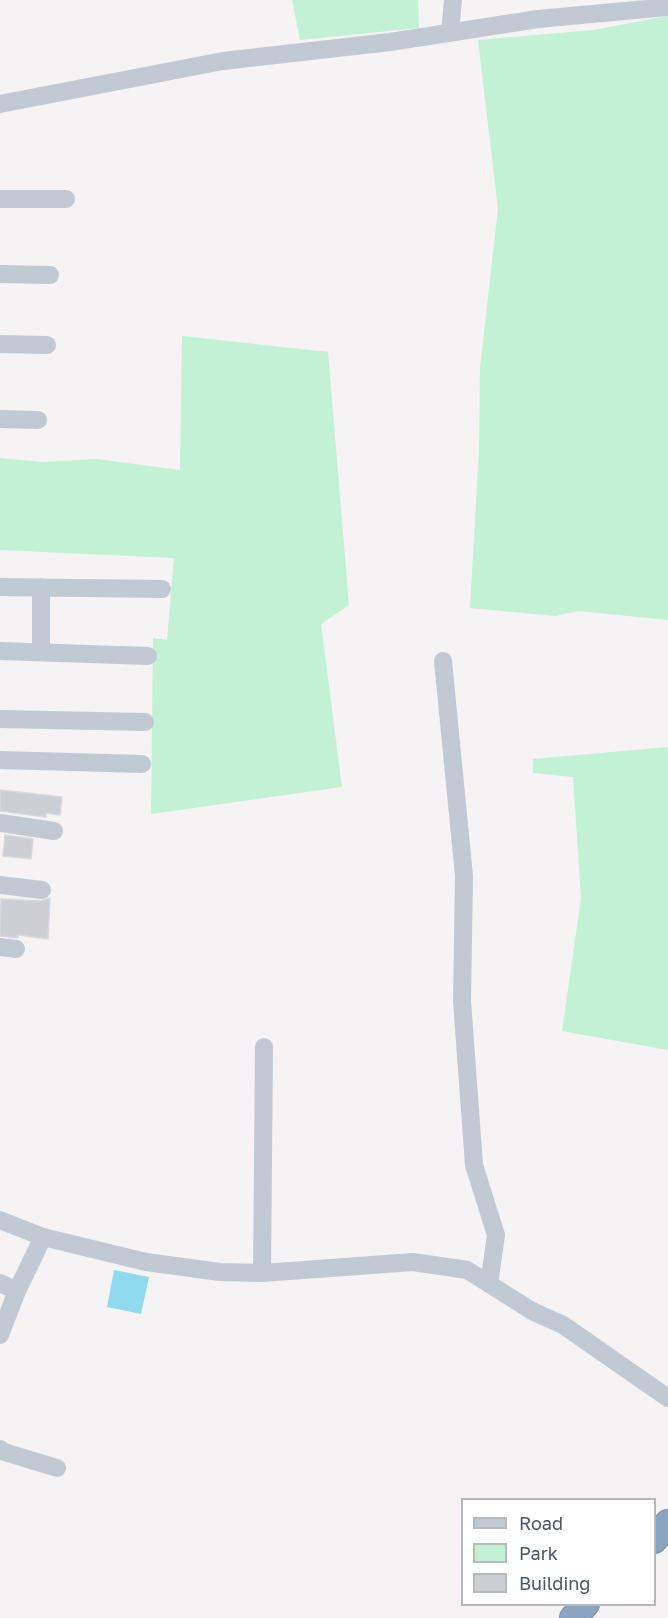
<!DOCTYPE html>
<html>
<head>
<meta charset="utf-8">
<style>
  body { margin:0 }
  #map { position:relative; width:668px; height:1618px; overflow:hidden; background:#f5f3f3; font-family:"Golos Text",sans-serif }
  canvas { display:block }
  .legend { position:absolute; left:461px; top:1498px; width:195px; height:108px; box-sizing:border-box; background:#fff; border:2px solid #b7bbc0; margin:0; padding:8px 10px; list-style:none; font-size:18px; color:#4a5661 }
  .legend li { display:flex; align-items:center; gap:12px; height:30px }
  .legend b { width:30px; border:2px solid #b7bbc0 }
</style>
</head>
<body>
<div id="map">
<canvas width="668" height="1618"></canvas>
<ul class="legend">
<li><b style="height:8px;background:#c1cad2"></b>Road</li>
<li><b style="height:16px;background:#c3f1d5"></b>Park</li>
<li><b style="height:16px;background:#cdcfd5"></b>Building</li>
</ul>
</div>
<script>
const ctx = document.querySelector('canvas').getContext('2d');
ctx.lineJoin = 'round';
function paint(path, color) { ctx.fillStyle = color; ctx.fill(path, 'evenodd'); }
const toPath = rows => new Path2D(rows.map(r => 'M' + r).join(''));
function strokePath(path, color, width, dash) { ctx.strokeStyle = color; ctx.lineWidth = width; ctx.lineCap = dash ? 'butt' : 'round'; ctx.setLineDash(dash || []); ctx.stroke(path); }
const green = toPath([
  [292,0,418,0,419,28,300,40],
  [668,16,668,620,578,611,556,616,470,608,479,451,480,368,498,209,478,40,593,30],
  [182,336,328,352,349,605,321,624,342,787,151,814,153,638,167,640,174,558,0,550,0,458,43,462,96,459,180,470],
  [668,747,668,1050,562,1031,581,898,573,777,533,773,533,759]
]);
const water = toPath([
  [114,1270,149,1277,141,1314,107,1307]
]);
const building = toPath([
  [0,790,62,797,60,815,46,813,46,817,0,811,0,790],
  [5,835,33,839,31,859,3,856,5,835],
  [50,898,48,939,18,935,18,938,0,936,1,899,41,901,50,898]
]);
const minor = toPath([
  [450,33,453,0],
  [0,104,223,61,390,42,538,19,668,7],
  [0,199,66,199],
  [0,274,50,275],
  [0,344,47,345],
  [0,419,38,420],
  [0,587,162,589],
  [41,587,41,651],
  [0,651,148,656],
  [443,661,464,876,462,1001,474,1165,496,1235,489,1284],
  [0,719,145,722],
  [0,760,142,764],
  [0,823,54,831],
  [0,885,42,890],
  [0,947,16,949],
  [0,1220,43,1237,146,1262,220,1272,262,1273,413,1262,467,1270,532,1311,563,1325,668,1398],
  [262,1273,264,1047],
  [0,1283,17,1291],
  [0,1335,17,1291,43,1237],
  [0,1449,1,1451,57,1468]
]);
const highway = toPath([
  [654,1540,668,1523],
  [573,1618,586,1604]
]);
paint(green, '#c3f1d5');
paint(water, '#90daee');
paint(building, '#cdcfd5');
strokePath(building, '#d7d9de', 1.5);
strokePath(highway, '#7690ad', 28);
strokePath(minor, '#c1cad2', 18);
strokePath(highway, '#8ba5c1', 26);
</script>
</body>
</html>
